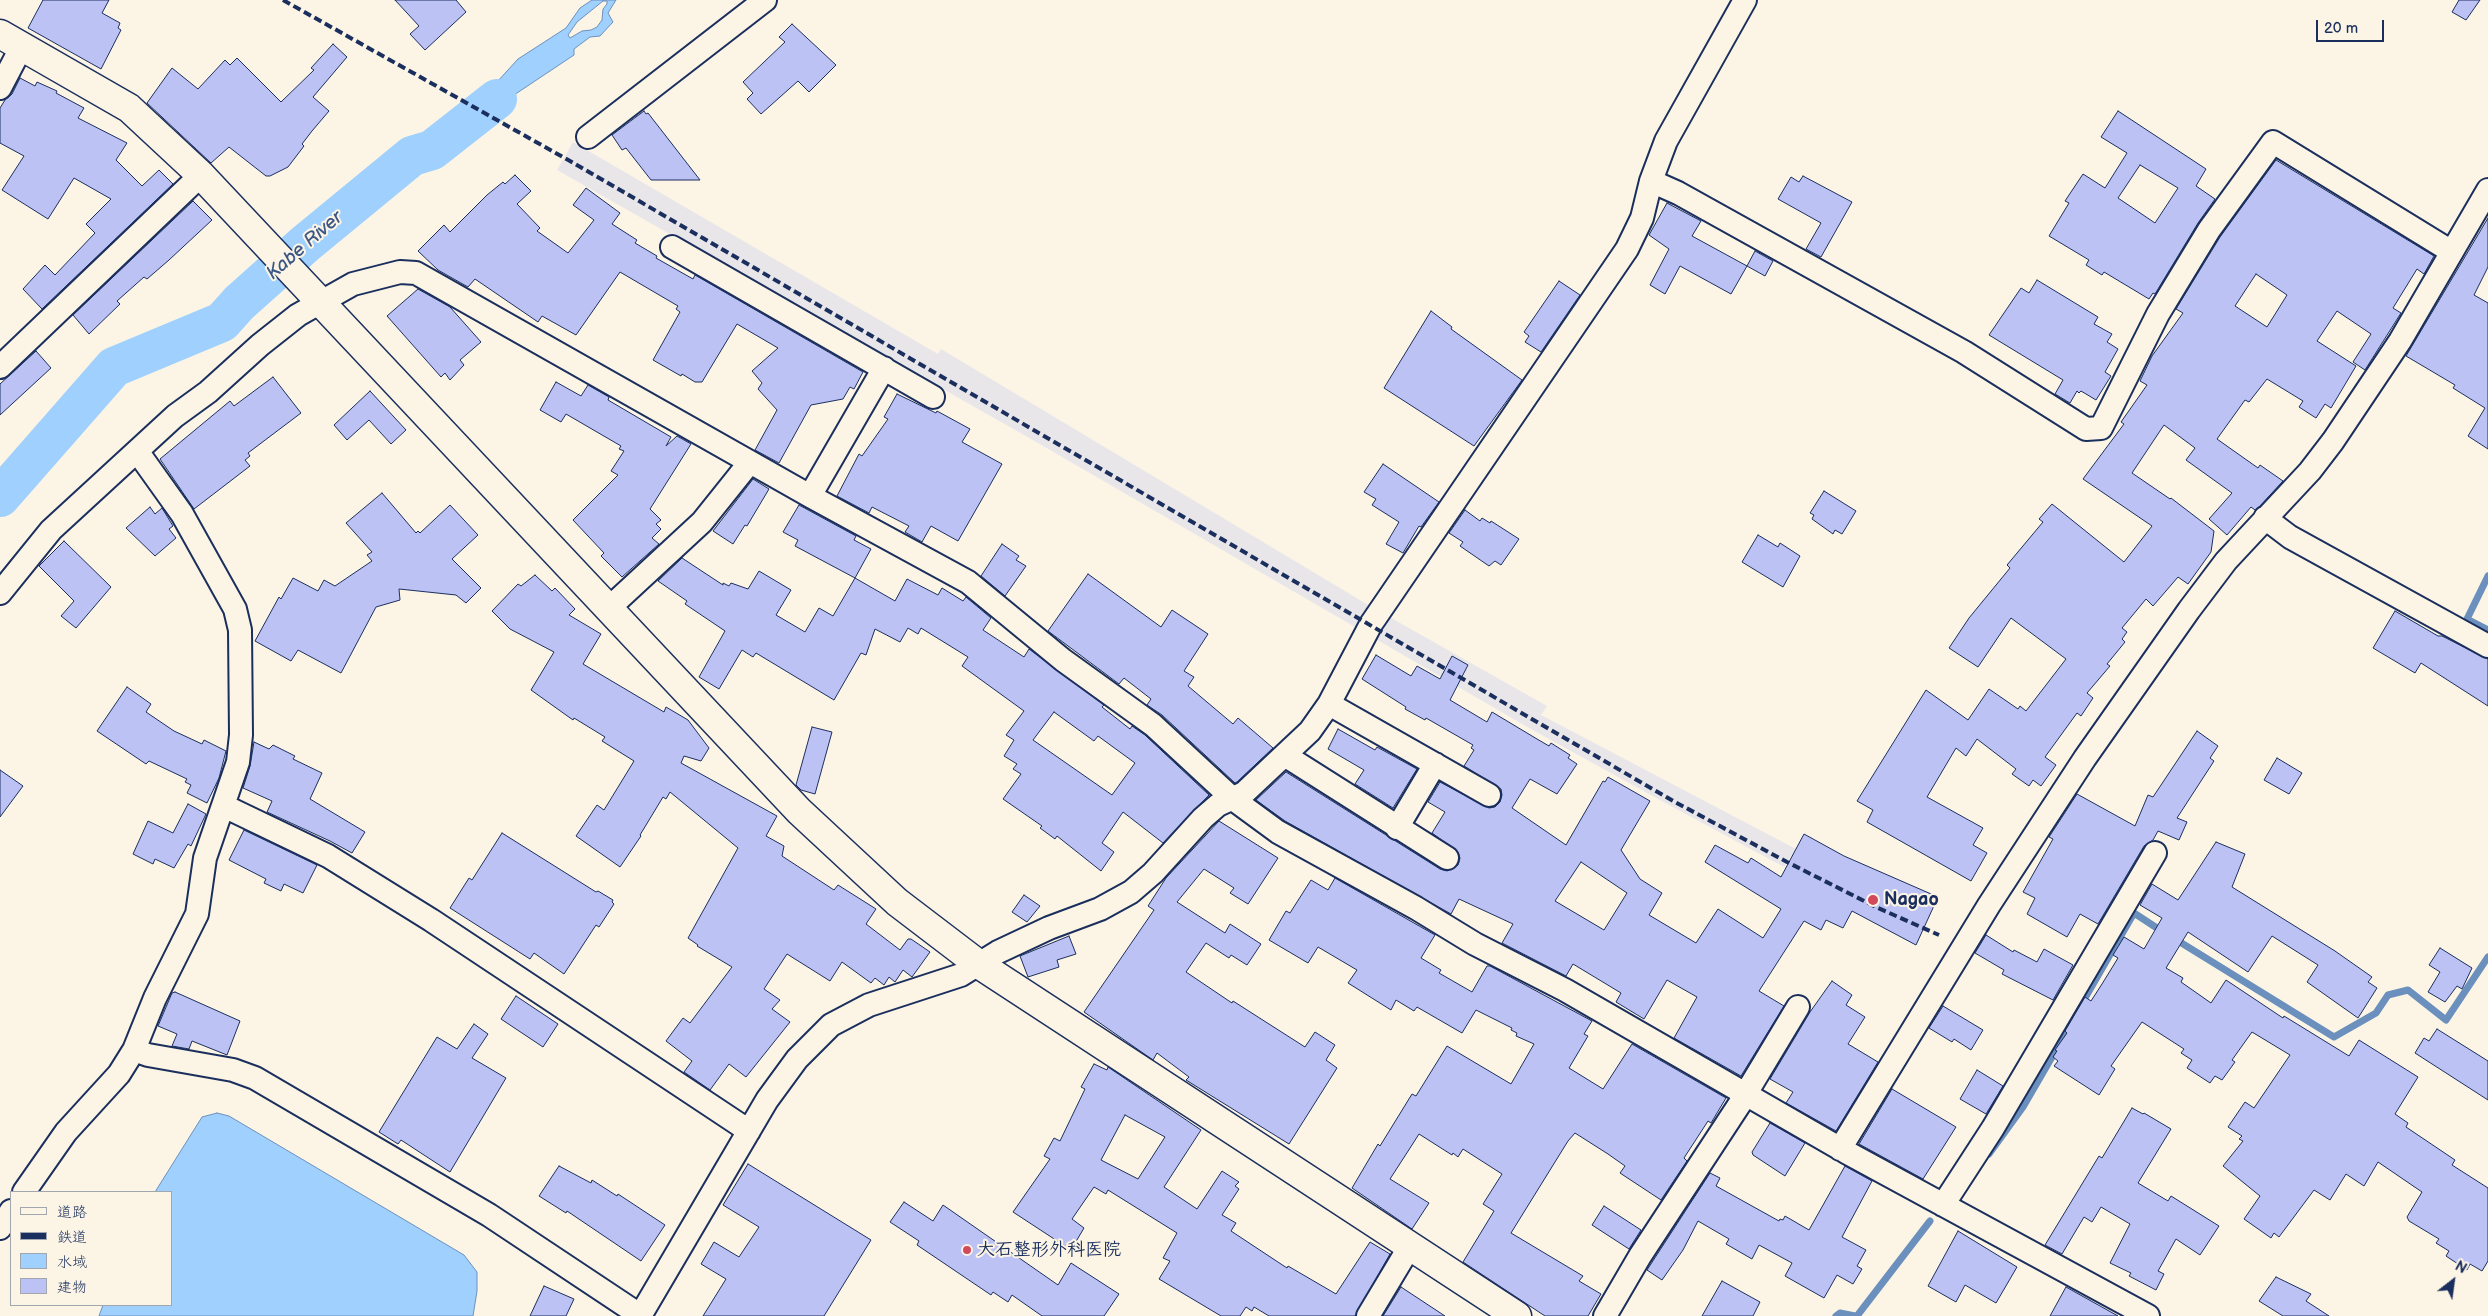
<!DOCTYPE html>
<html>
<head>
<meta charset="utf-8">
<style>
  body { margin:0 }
  #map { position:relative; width:2488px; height:1316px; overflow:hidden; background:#fcf5e5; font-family:"Balsamiq Sans","Klee One",sans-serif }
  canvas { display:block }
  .legend { position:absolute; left:10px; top:1191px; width:162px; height:115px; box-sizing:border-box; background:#fcf5e5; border:1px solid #a2a6af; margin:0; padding:6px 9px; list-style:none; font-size:15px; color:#1b2f5e }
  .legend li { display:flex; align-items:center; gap:10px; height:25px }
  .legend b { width:25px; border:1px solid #a2a6af }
  .north { position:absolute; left:2428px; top:1256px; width:50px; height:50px; -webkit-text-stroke:4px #fcf5e5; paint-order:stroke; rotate:30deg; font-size:14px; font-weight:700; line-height:20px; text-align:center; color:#1b2f5e }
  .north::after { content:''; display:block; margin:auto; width:18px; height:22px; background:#1b2f5e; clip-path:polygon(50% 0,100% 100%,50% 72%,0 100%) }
  .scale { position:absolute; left:2316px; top:20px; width:68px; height:22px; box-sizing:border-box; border:2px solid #1b2f5e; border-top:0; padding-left:6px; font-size:15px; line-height:18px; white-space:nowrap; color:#1b2f5e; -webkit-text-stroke:4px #fcf5e5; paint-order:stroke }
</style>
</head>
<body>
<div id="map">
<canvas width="2488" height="1316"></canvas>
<ul class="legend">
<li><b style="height:6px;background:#fcf5e5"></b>道路</li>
<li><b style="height:6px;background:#1b2f5e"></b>鉄道</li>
<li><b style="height:14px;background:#a0d0fd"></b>水域</li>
<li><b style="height:14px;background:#bdc2f4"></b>建物</li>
</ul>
<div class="north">N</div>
<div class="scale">20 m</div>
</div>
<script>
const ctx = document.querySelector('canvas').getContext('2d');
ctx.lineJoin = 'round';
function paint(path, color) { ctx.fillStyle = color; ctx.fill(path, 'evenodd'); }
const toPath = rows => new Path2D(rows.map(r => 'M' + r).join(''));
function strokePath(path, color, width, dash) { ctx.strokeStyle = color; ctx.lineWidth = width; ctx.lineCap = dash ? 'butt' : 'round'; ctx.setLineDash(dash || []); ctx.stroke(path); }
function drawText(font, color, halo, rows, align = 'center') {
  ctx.font = font + ' "Balsamiq Sans","Klee One",sans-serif'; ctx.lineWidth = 4; ctx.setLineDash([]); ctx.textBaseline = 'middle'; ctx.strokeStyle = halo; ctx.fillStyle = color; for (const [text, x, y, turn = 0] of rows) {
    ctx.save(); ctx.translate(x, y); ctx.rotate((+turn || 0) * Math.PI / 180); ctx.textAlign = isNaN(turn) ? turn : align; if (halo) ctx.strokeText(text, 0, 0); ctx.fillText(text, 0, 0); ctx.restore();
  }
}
const built = toPath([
  [573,142,938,354,941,349,1370,606,1547,706,1541,715,1796,849,1784,867,1669,805,1529,728,1038,443,557,170]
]);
const water = toPath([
  [592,0,616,0,608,13,613,22,600,36,590,37,574,49,574,55,514,95,460,136,450,129,465,117,518,59,566,28,580,8,592,0],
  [603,1,607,1,607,4,603,9,602,20,597,27,591,30,582,31,570,38,568,35,577,22,603,1],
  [217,1113,229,1116,464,1255,477,1272,477,1291,473,1316,99,1316,103,1305,171,1305,171,1192,155,1192,202,1117,217,1113]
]);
const stream = toPath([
  [2488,576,2467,619,2488,630],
  [2175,939,2334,1037,2376,1013,2388,995,2408,990,2446,1020,2488,957],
  [2081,1005,2134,913,2163,932],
  [1989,1154,2023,1107,2070,1026],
  [1836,1316,1840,1313,1855,1316],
  [1857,1316,1930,1221]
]);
const river = toPath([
  [0,497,114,367,222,322,239,303,305,244,412,156,432,150,497,99]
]);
const building = toPath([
  [43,0,109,0,102,13,120,23,118,28,121,30,101,69,28,28,43,0],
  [395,0,456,0,466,12,425,50,410,34,419,26,395,0],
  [2459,0,2480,0,2466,20,2452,12,2459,0],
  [792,24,836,65,809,92,798,81,761,114,747,99,753,93,743,82,785,42,779,37,792,24],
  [333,44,347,57,313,97,329,111,312,131,302,144,304,146,288,167,270,176,266,176,229,147,211,163,147,103,172,68,198,89,225,60,230,65,237,58,281,102,314,70,311,68,333,44],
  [20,78,35,86,37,82,57,91,56,93,84,108,78,118,127,143,116,160,142,186,159,170,173,184,42,309,23,289,45,265,55,275,95,233,86,224,111,199,74,178,48,219,2,190,24,156,0,143,0,108,5,100,12,94,20,78],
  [644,111,646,114,648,113,700,180,651,180,626,148,622,150,612,135,644,111],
  [2118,111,2206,169,2196,186,2215,199,2198,223,2155,294,2153,293,2149,299,2104,272,2102,275,2086,265,2089,260,2049,236,2069,203,2065,201,2083,174,2105,188,2127,153,2101,137,2118,111],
  [2140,165,2178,188,2155,223,2118,198,2140,165],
  [2276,160,2434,256,2424,274,2417,269,2393,308,2401,313,2365,370,2353,362,2371,334,2337,311,2317,341,2356,366,2331,408,2325,404,2316,418,2299,407,2303,401,2267,379,2249,402,2245,400,2217,439,2258,468,2260,465,2283,481,2259,507,2255,510,2251,507,2227,535,2209,519,2232,493,2186,460,2195,448,2164,425,2132,473,2170,499,2171,498,2214,531,2211,552,2188,584,2178,577,2153,606,2146,599,2122,628,2127,632,2122,639,2125,642,2107,664,2110,666,2087,693,2093,698,2081,716,2077,713,2045,757,2056,765,2041,786,2033,780,2029,786,2012,774,2016,769,1977,739,1966,756,1956,748,1927,797,1983,828,1973,845,1987,853,1971,881,1867,822,1873,810,1857,801,1926,690,1968,720,1989,689,2018,709,2020,706,2026,711,2066,659,2011,618,1978,667,1949,648,1969,618,2010,568,2007,565,2043,522,2039,519,2052,504,2124,562,2152,526,2083,479,2124,424,2121,422,2147,385,2140,381,2152,356,2183,313,2176,309,2220,237,2276,160],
  [2256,274,2287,295,2267,327,2235,306,2256,274],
  [515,175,531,191,517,204,540,228,537,231,568,253,594,220,573,205,586,188,620,213,612,224,637,240,635,243,657,256,656,258,693,279,695,275,863,372,854,389,850,387,843,399,811,405,779,463,755,450,777,410,758,389,762,383,752,371,778,348,737,324,702,382,695,382,682,374,681,376,653,360,680,312,676,309,678,306,620,272,576,335,542,316,538,322,475,279,468,287,438,270,418,251,444,225,450,232,487,195,503,182,505,184,515,175],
  [1803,176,1852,202,1821,257,1806,249,1821,223,1778,199,1791,177,1799,182,1803,176],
  [193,201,212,220,169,260,147,279,144,277,117,301,120,304,89,334,73,315,193,201],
  [1667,203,1701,221,1692,236,1747,266,1731,294,1680,266,1665,294,1650,285,1669,249,1649,235,1667,203],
  [2488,218,2488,267,2474,295,2488,303,2488,449,2468,436,2485,408,2453,388,2455,385,2406,356,2488,218],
  [1755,251,1773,261,1765,276,1747,266,1755,251],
  [2037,280,2098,317,2094,324,2112,334,2107,342,2118,349,2105,372,2111,376,2096,400,2081,391,2079,393,2077,391,2070,403,2055,394,2063,380,1989,335,2021,288,2029,293,2037,280],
  [1559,281,1580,295,1541,352,1525,342,1529,336,1524,332,1559,281],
  [418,289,450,307,481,342,460,360,464,365,450,380,445,373,441,377,387,316,418,289],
  [1431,311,1452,327,1451,329,1522,380,1474,446,1384,388,1431,311],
  [36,351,51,368,0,415,0,384,36,351],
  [273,377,301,413,248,453,250,456,245,460,250,466,194,509,160,459,230,401,234,406,273,377],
  [556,382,581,396,588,385,609,397,608,400,671,437,666,446,677,436,691,444,650,509,661,520,656,524,661,529,652,538,659,544,622,577,601,556,604,553,573,520,618,475,611,471,624,451,619,449,621,446,566,414,561,422,540,410,556,382],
  [370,391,406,430,391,444,369,420,347,440,334,425,370,391],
  [897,394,936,413,937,411,970,429,962,442,1002,464,958,541,931,526,922,542,905,532,909,526,872,507,869,513,837,496,859,454,862,456,888,419,884,417,897,394],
  [1383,464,1439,502,1421,527,1419,526,1403,553,1386,544,1399,522,1372,505,1376,499,1364,492,1383,464],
  [753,479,769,489,747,526,745,525,733,544,713,531,753,479],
  [1824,491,1856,511,1842,534,1835,530,1833,534,1812,519,1814,515,1810,513,1824,491],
  [382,493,416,533,418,531,420,533,450,505,478,535,452,559,481,588,466,603,456,595,399,589,400,600,376,607,341,673,298,650,291,661,255,641,279,597,281,599,293,578,318,591,324,580,335,586,372,561,367,555,372,552,346,523,382,493],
  [799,505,856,536,854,540,871,549,855,578,795,546,798,540,783,532,799,505],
  [150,507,155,514,162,508,173,526,169,529,176,538,155,556,126,528,150,507],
  [1465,510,1480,521,1482,518,1490,523,1491,521,1519,539,1501,565,1495,561,1489,566,1460,546,1463,542,1449,533,1465,510],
  [1758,535,1778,547,1780,543,1800,556,1783,587,1742,562,1758,535],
  [64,541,111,587,76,628,61,616,74,601,39,566,64,541],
  [1002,544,1019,556,1016,560,1026,566,1005,596,981,576,1002,544],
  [682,558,723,585,723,583,729,586,731,583,748,589,759,571,791,590,776,615,805,632,819,608,833,616,855,578,895,601,907,579,938,595,942,588,963,601,966,597,991,618,983,630,1024,657,1029,649,1104,705,1102,707,1130,729,1132,726,1145,735,1209,795,1163,843,1123,812,1102,843,1114,852,1101,871,1057,836,1055,839,1040,828,1042,826,1003,799,1021,774,1013,769,1017,764,1004,756,1014,740,1006,735,1024,711,962,666,968,657,921,628,918,634,908,628,900,642,875,629,866,655,861,653,834,700,756,653,753,657,742,650,719,689,699,677,725,631,685,604,687,601,658,581,682,558],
  [1054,712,1094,741,1098,736,1135,763,1112,795,1033,740,1054,712],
  [1088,574,1161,627,1172,610,1208,634,1184,671,1194,677,1188,686,1233,724,1238,718,1273,748,1237,782,1235,783,1162,715,1147,705,1151,699,1124,678,1119,684,1048,631,1088,574],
  [535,575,552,591,555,588,575,609,569,615,601,634,583,664,664,712,666,707,688,720,709,748,701,761,684,756,681,763,777,816,766,836,784,846,782,856,834,890,838,885,876,909,866,924,900,950,908,939,911,939,930,952,912,977,903,970,895,982,889,977,884,985,875,978,871,983,842,962,830,981,787,954,764,989,780,1000,772,1009,790,1022,746,1077,729,1064,710,1090,684,1072,692,1061,666,1041,683,1018,690,1023,732,967,697,946,698,945,688,938,738,848,670,792,666,799,663,797,640,835,641,836,620,867,576,836,597,805,604,810,634,761,602,741,605,737,574,718,573,720,531,690,554,652,510,629,492,611,518,584,521,586,535,575],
  [2395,611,2438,636,2442,636,2488,659,2488,706,2421,663,2415,673,2373,648,2395,611],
  [1376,655,1411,676,1417,666,1440,679,1452,656,1468,665,1450,700,1487,722,1492,712,1537,739,1549,746,1551,743,1570,755,1568,758,1577,764,1557,794,1530,779,1512,808,1566,845,1603,781,1605,782,1608,777,1650,801,1621,850,1640,879,1662,893,1649,915,1696,943,1718,909,1763,938,1781,909,1705,862,1715,845,1748,863,1751,858,1781,877,1804,834,1844,856,1938,897,1916,945,1852,911,1843,928,1826,920,1821,930,1804,921,1759,991,1784,1006,1741,1076,1674,1038,1697,997,1667,980,1644,1019,1616,1002,1621,993,1573,964,1566,976,1502,943,1513,924,1459,899,1451,914,1285,821,1256,800,1286,772,1440,869,1447,871,1458,865,1460,858,1458,852,1432,833,1445,812,1428,802,1440,782,1489,808,1495,807,1500,802,1502,795,1501,789,1464,766,1474,750,1471,748,1473,745,1426,718,1425,720,1405,709,1406,707,1362,679,1376,655],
  [1581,862,1627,893,1604,930,1555,901,1581,862],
  [127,687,151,704,146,712,174,731,202,744,204,740,226,751,219,778,207,803,187,793,191,785,185,782,187,779,149,761,146,764,97,731,127,687],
  [812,727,832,732,815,794,801,790,796,785,812,727],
  [1338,729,1375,750,1377,747,1417,769,1393,808,1355,784,1364,770,1328,749,1338,729],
  [2197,731,2218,746,2210,758,2214,761,2177,818,2187,822,2179,840,2158,831,2153,840,2144,846,2098,924,2080,914,2067,937,2027,914,2035,898,2023,892,2053,839,2049,837,2077,794,2135,826,2148,795,2153,797,2197,731],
  [254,742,269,749,273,745,295,756,293,759,322,773,310,799,365,832,352,853,330,841,267,812,272,801,243,788,250,766,254,742],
  [2277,758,2302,773,2289,794,2264,780,2277,758],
  [0,770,23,786,0,817,0,770],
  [188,804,206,814,191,846,188,844,174,868,155,859,153,864,133,854,148,821,173,833,188,804],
  [1219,821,1278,858,1248,904,1230,893,1234,888,1204,869,1177,902,1225,933,1230,924,1261,944,1247,965,1231,955,1229,958,1206,943,1186,972,1232,1003,1233,1001,1305,1047,1315,1032,1335,1045,1326,1060,1337,1068,1289,1144,1186,1080,1189,1077,1157,1053,1153,1060,1084,1012,1154,910,1148,906,1166,878,1219,821],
  [244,830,317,865,303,893,284,884,281,891,264,883,266,879,229,860,244,830],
  [502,833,596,892,598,891,613,900,612,902,614,904,599,927,596,925,564,974,534,953,530,959,450,908,469,878,472,880,502,833],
  [2216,842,2245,854,2232,887,2335,951,2372,977,2368,982,2377,988,2358,1018,2307,982,2318,965,2272,936,2248,972,2188,932,2166,968,2183,978,2181,982,2211,1003,2226,980,2283,1018,2284,1016,2349,1056,2359,1040,2418,1077,2395,1114,2408,1123,2406,1127,2455,1160,2452,1165,2488,1188,2488,1261,2482,1271,2470,1264,2467,1270,2446,1256,2449,1251,2436,1243,2439,1239,2409,1221,2407,1217,2422,1192,2378,1162,2364,1186,2346,1174,2330,1200,2314,1190,2279,1237,2274,1233,2271,1238,2244,1219,2260,1196,2223,1166,2243,1141,2239,1139,2242,1136,2228,1127,2245,1102,2254,1108,2290,1055,2252,1032,2232,1060,2235,1062,2222,1080,2215,1076,2210,1083,2187,1068,2192,1060,2181,1053,2184,1049,2142,1022,2111,1066,2115,1069,2099,1095,2054,1066,2058,1061,2053,1057,2057,1051,2055,1050,2067,1033,2065,1031,2085,997,2091,1001,2102,984,2118,958,2113,955,2124,937,2144,949,2162,918,2140,905,2152,884,2178,900,2216,842],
  [1335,878,1435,935,1421,958,1441,970,1439,973,1472,992,1487,966,1490,966,1592,1021,1584,1034,1588,1036,1569,1068,1603,1089,1632,1044,1726,1098,1711,1123,1708,1121,1684,1158,1687,1161,1661,1200,1620,1173,1625,1166,1608,1154,1575,1133,1568,1141,1511,1233,1583,1276,1579,1281,1601,1294,1588,1316,1545,1316,1463,1262,1494,1211,1483,1204,1502,1174,1463,1149,1458,1157,1453,1153,1452,1155,1419,1134,1412,1145,1390,1179,1429,1203,1412,1229,1352,1188,1378,1144,1380,1146,1412,1094,1416,1096,1447,1046,1511,1084,1534,1044,1516,1036,1517,1033,1511,1030,1512,1028,1476,1010,1462,1033,1417,1007,1414,1011,1396,1000,1391,1010,1348,983,1357,970,1318,947,1308,963,1269,940,1286,911,1290,913,1311,880,1328,890,1335,878],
  [1024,895,1040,906,1027,922,1012,912,1024,895],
  [1986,935,2013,952,2014,950,2037,962,2044,949,2073,965,2053,1000,2002,974,2004,970,1975,953,1986,935],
  [1069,936,1076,954,1057,960,1059,967,1028,977,1020,956,1069,936],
  [2440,948,2472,968,2462,989,2457,986,2445,1002,2428,992,2440,972,2429,965,2440,948],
  [1832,981,1852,995,1846,1005,1865,1017,1848,1044,1878,1062,1836,1131,1786,1103,1793,1092,1770,1079,1810,1012,1832,981],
  [175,992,240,1021,227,1055,192,1041,189,1049,172,1046,177,1034,158,1026,172,993,175,992],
  [516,996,558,1024,543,1047,501,1019,516,996],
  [1943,1006,1983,1030,1971,1050,1954,1039,1952,1042,1929,1028,1943,1006],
  [474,1024,488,1034,472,1058,506,1078,450,1172,401,1140,398,1144,379,1132,437,1037,457,1049,474,1024],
  [2437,1029,2488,1061,2488,1100,2415,1053,2424,1038,2429,1041,2437,1029],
  [1094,1064,1107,1070,1108,1067,1201,1130,1164,1187,1197,1209,1222,1171,1239,1182,1235,1186,1239,1189,1222,1215,1236,1223,1231,1231,1287,1268,1288,1266,1336,1294,1370,1242,1390,1254,1355,1316,1269,1316,1254,1307,1252,1311,1246,1307,1240,1316,1221,1316,1159,1279,1170,1261,1163,1258,1177,1233,1108,1190,1106,1194,1094,1187,1072,1219,1084,1228,1071,1250,1013,1212,1050,1159,1044,1156,1054,1138,1060,1141,1085,1089,1081,1087,1094,1064],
  [1125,1115,1165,1137,1138,1179,1101,1160,1125,1115],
  [1977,1070,2003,1086,1986,1114,1960,1099,1977,1070],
  [1892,1089,1956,1127,1923,1179,1859,1144,1892,1089],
  [2132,1108,2143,1114,2144,1113,2171,1129,2138,1183,2168,1201,2171,1196,2219,1226,2200,1255,2176,1239,2158,1271,2164,1274,2156,1290,2129,1276,2131,1273,2110,1263,2130,1224,2101,1207,2092,1222,2084,1217,2062,1254,2045,1245,2099,1156,2102,1158,2132,1108],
  [1770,1123,1805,1143,1785,1176,1753,1155,1752,1152,1770,1123],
  [748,1164,871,1240,824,1316,703,1316,726,1279,701,1264,714,1242,739,1257,759,1227,723,1205,748,1164],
  [559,1166,591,1183,592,1180,617,1196,618,1194,665,1225,641,1261,567,1211,566,1213,539,1196,559,1166],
  [1845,1166,1872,1181,1842,1237,1866,1250,1857,1266,1862,1269,1853,1284,1837,1275,1824,1298,1785,1276,1792,1263,1759,1245,1752,1259,1726,1244,1729,1239,1698,1221,1683,1250,1662,1280,1647,1270,1710,1173,1720,1178,1716,1186,1779,1221,1780,1219,1783,1220,1785,1216,1809,1230,1845,1166],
  [904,1202,933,1221,943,1205,1058,1285,1071,1263,1119,1294,1104,1316,1042,1316,1012,1295,1008,1302,993,1292,991,1295,917,1245,919,1241,890,1222,904,1202],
  [1604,1206,1641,1230,1629,1249,1592,1225,1604,1206],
  [1958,1231,2017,1267,1996,1303,1965,1285,1956,1302,1928,1286,1958,1231],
  [2276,1277,2311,1294,2306,1301,2329,1316,2283,1316,2259,1301,2276,1277],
  [1722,1281,1760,1302,1753,1316,1702,1316,1722,1281],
  [544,1286,574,1299,566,1316,530,1316,544,1286],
  [1401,1287,1445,1316,1383,1316,1401,1287],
  [2066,1287,2118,1316,2050,1316,2066,1287]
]);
const minor = toPath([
  [0,88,22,46],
  [588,137,765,0],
  [1651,181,1678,193,1964,352,2086,429,2101,428,2158,314,2209,230,2273,142,2452,252],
  [672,247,933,397],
  [0,367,201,175],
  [810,496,884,368],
  [2265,518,2290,537,2488,646],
  [0,593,51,530,175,416,208,392,260,345,298,315,353,284,400,272,416,273,810,496,968,582,1063,660,1153,725,1233,799,1278,832,1416,908,1475,944,1565,990,1846,1152,2148,1316],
  [608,609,702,522,750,462],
  [1329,704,1489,795],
  [1286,756,1447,858],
  [224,806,328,856,431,920,749,1131],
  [1397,828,1435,764],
  [134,1050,148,1055,233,1070,255,1078,489,1215,641,1316],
  [1840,1149,1989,905,2085,758,2189,610,2226,561,2310,471,2333,441,2400,341,2488,190],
  [24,1192,66,1132,119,1074,134,1050,155,998,197,914,205,858,238,762,241,735,240,630,235,609,182,514,137,451],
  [1943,1205,1993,1128,2155,853],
  [0,1228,11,1211],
  [640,1316,767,1100,797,1059,831,1025,869,1005,961,975,998,952,1049,928,1100,909,1131,892,1153,873,1203,818,1218,805,1244,793,1310,731,1329,704,1371,624,1627,249,1642,218,1651,181,1666,141,1745,0],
  [1368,1316,1410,1246],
  [1605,1316,1640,1256,1739,1105,1798,1007]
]);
const tertiary = toPath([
  [0,34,129,108,201,175,799,811,897,902,977,963,1517,1316]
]);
const rail = toPath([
  [283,0,570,161,1675,802,1787,862,1878,908,1939,935]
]);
const markers = [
  [1873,900,6,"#d1495b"],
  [967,1250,5,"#d1495b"]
];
const poiNames = [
  ["Nagao",1884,900],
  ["大石整形外科医院",977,1250]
];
const waterNames = [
  ["Kabe River",305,246,-41]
];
paint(built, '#e9e6ea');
paint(water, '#a0d0fd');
strokePath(water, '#6b90bd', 1);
strokePath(stream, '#6b90bd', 7);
strokePath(river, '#a0d0fd', 40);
paint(building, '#bdc2f4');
strokePath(building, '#1b2f5e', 1);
strokePath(minor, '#1b2f5e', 26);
strokePath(tertiary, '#1b2f5e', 31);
strokePath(minor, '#fcf5e5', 22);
strokePath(tertiary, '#fcf5e5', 28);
strokePath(rail, '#1b2f5e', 4, [8, 4]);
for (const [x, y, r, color] of markers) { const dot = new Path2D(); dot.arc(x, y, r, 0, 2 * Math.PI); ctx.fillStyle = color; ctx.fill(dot); strokePath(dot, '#fcf5e5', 2); }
drawText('bold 18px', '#1b2f5e', '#fcf5e5', poiNames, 'left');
drawText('italic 19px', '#3c5786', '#fcf5e5', waterNames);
</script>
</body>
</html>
